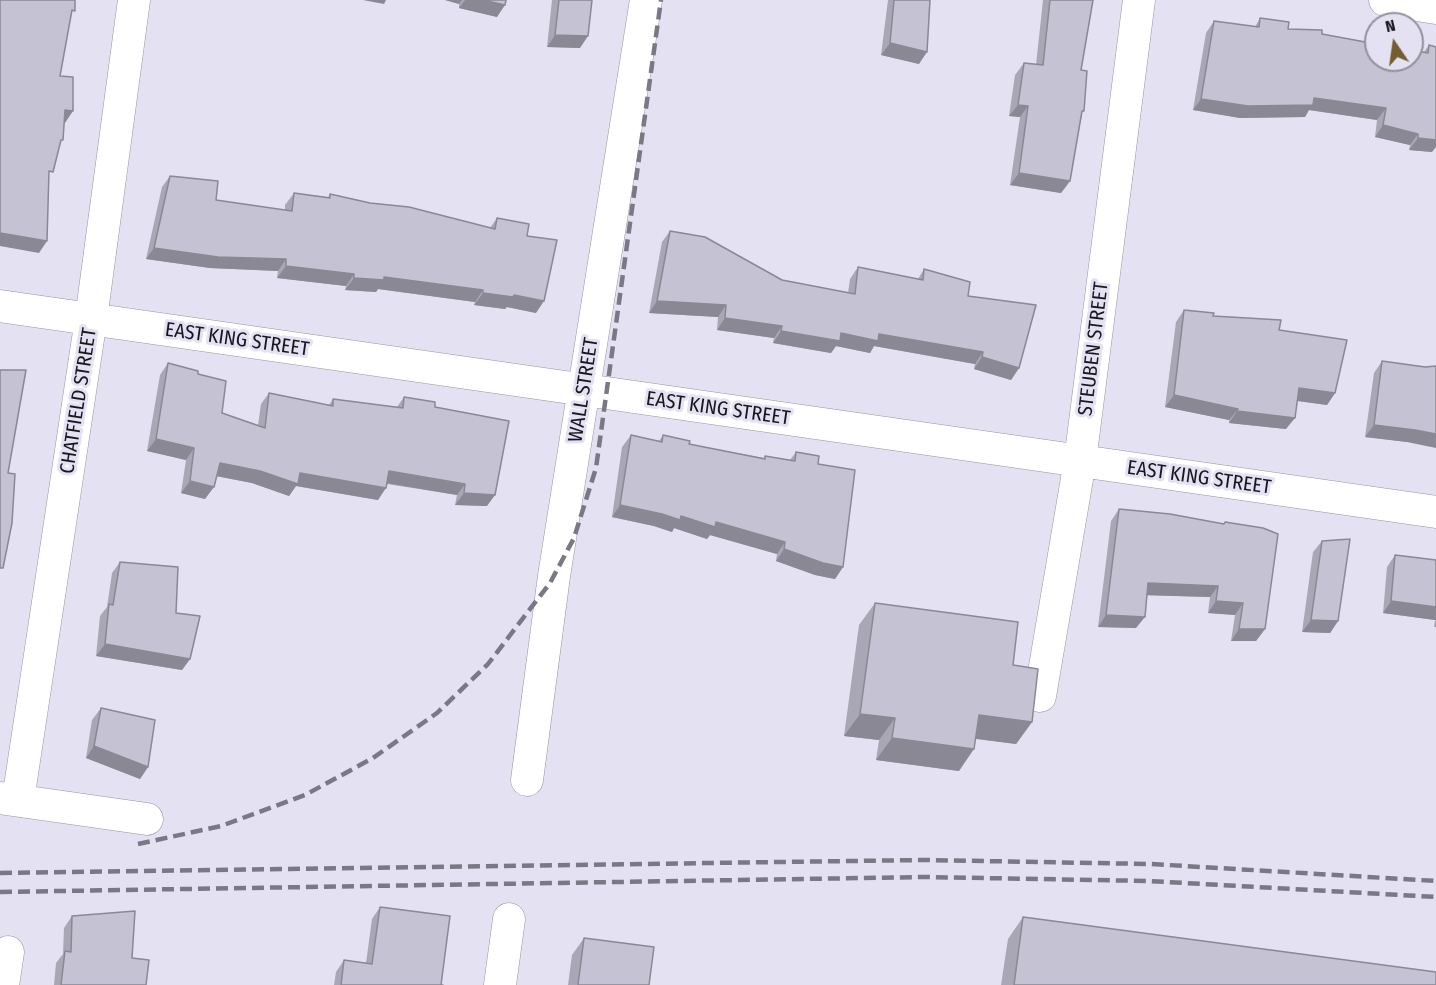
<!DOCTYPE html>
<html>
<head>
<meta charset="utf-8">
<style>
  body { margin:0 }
  #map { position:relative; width:1436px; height:985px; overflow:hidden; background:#e4e1f3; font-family:"Fira Sans Condensed",sans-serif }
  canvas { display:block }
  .north { position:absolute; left:1364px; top:12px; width:60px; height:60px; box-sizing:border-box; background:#e4e1f3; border:2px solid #92909d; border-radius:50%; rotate:347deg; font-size:16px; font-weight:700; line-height:24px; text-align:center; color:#17161c }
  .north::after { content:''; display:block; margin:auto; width:21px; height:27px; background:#755e2e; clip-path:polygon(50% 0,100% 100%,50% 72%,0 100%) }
</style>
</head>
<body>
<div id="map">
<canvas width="1436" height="985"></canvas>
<div class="north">N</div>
</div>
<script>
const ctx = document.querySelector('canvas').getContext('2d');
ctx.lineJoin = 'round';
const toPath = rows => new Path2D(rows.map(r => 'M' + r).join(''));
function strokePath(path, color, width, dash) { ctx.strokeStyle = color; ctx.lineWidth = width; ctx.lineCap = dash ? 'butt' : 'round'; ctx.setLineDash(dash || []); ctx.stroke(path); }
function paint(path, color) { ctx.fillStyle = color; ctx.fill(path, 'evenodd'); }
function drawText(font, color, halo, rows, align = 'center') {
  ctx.font = font + ' "Fira Sans Condensed",sans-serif'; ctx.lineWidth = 6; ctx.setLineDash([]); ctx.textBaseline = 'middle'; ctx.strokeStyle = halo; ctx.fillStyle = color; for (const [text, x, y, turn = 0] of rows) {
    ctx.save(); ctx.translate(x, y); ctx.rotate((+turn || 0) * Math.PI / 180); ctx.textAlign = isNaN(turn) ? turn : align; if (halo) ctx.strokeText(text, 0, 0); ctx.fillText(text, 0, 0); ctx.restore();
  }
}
const minor = toPath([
  [1385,0,1436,8],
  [0,306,1436,512],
  [1040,696,1080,461,1139,0],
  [527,780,554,576,646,0],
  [0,798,147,819],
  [18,800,91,319,134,0],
  [3,985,8,952],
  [500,985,509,919]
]);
const rail = toPath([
  [138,844,221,826,305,795,373,758,437,713,488,664,550,583,574,538,596,468,661,0],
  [0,873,924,860,1151,864,1436,881],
  [0,892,925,877,1149,881,1436,897]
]);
const wall = toPath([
  [445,0,506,0,497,17,459,8,459,4],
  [552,0,592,0,580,48,547,47],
  [888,0,930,0,919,64,881,55],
  [1043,0,1093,0,1081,70,1082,114,1070,181,1061,193,1010,185,1020,117,1009,116,1015,75,1024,63,1036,65],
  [1260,18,1288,29,1322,34,1424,52,1429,45,1432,152,1409,150,1410,145,1375,137,1377,120,1309,110,1305,117,1240,118,1193,110,1206,33,1214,21,1255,27],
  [170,176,216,200,285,210,285,205,294,193,328,197,330,194,370,203,490,228,497,218,527,236,536,313,507,307,505,309,474,305,475,302,378,289,376,292,345,290,346,286,277,278,278,271,210,268,146,259,162,187],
  [670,231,782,280,848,293,850,279,858,267,918,279,924,269,968,296,1019,368,1011,380,974,369,975,364,874,346,870,353,836,346,831,353,773,343,774,338,717,330,718,317,649,313,662,242],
  [1184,310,1279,330,1335,393,1327,405,1297,401,1286,429,1229,423,1229,420,1165,407,1176,322],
  [1382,361,1407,442,1365,437,1374,373],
  [168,363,198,374,222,413,258,425,261,404,269,393,329,405,333,399,397,407,404,397,435,407,487,506,455,505,457,495,387,484,378,500,296,486,289,496,252,483,216,476,205,499,181,493,186,460,147,451,160,375],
  [631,435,659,441,663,435,689,444,764,458,765,456,790,460,796,452,818,464,843,567,835,579,815,575,776,561,777,554,710,535,707,539,674,528,672,532,654,526,612,517,622,447],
  [1119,509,1223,524,1225,522,1265,629,1256,641,1231,641,1235,615,1208,613,1210,597,1147,595,1136,628,1098,627,1111,521],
  [1322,541,1338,621,1330,633,1302,632,1313,552],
  [1395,555,1436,560,1436,627,1434,627,1435,620,1383,613,1387,567],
  [120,562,176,613,190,659,182,670,96,656,100,616,107,607,112,573],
  [875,603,1032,722,1016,744,976,739,959,771,876,760,879,740,844,736,859,625],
  [101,708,148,767,140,779,86,758,92,720],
  [380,907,441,985,443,985,334,985,336,972,344,960,366,963,372,919],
  [72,916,132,958,146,985,54,985,56,963,63,954,64,928],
  [1023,917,1436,985,1001,985,1008,939],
  [584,938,649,985,568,985,572,955]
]);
const shadedWall = toPath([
  [363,0,386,0,384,4],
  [445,0,462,0,459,4],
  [465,0,483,0,505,5,497,17,459,8],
  [555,35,588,36,580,48,547,47],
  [890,43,927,52,919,64,881,55],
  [1314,98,1386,108,1377,120,1309,110,1305,117,1240,118,1193,110,1201,99],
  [1018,105,1028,106,1020,117,1009,116],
  [65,110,73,111,65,123],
  [1383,125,1418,134,1410,145,1375,137],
  [1418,138,1436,140,1436,147,1432,152,1409,150],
  [1019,173,1070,181,1061,193,1010,185],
  [0,233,47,241,39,253,0,246],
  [154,248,286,259,278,271,210,268,146,259],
  [286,266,354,274,346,286,277,278],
  [384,277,483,290,475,302,378,289,376,292,345,290,354,278],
  [483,293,514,295,544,301,536,313,507,307,505,309,474,305],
  [657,301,726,305,718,317,649,313],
  [725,318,782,326,774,338,717,330],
  [781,331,879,334,983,352,975,364,874,346,870,353,836,346,831,353,773,343],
  [982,357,1019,368,1011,380,974,369],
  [1299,388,1335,393,1327,405,1291,400],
  [1174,395,1238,409,1229,420,1165,407],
  [1237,411,1295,418,1286,429,1229,423],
  [1374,425,1415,430,1436,434,1436,448,1407,442,1365,437],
  [156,439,194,448,186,460,147,451],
  [220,463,300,473,386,488,378,500,296,486,289,496,252,483,211,475],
  [389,471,465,484,457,495,380,482],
  [190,481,214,487,205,499,181,493],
  [464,493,495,495,487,506,455,505],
  [620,505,716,522,785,542,777,554,710,535,707,539,674,528,672,532,654,526,612,517],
  [784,549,843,567,835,579,815,575,776,561],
  [1148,583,1218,586,1210,597,1139,595],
  [1216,601,1243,603,1235,615,1208,613],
  [1391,601,1436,607,1436,619,1435,620,1383,613],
  [1106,615,1145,617,1136,628,1098,627],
  [1311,620,1338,621,1330,633,1302,632],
  [1239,629,1265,629,1256,641,1231,641],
  [105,644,190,659,182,670,96,656],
  [860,714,895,718,879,740,844,736],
  [979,715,1032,722,1016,744,963,737],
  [892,738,974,749,959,771,876,760],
  [94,746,148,767,140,779,86,758]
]);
const building = toPath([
  [0,0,75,0,75,11,72,10,60,76,73,77,73,111,65,110,63,140,61,140,53,172,49,171,47,241,0,233,0,0],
  [483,0,506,0,505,5,483,0],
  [559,0,592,0,588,36,555,35,559,0],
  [894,0,930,0,927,52,890,43,894,0],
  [1050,0,1093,0,1081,70,1087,71,1084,111,1082,111,1070,181,1019,173,1028,106,1018,105,1024,63,1043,65,1050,0],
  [1260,18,1289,22,1288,29,1322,30,1322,34,1376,44,1376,60,1412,60,1412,50,1428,53,1429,45,1436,47,1436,140,1418,138,1418,134,1383,125,1386,108,1314,98,1313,105,1248,106,1201,99,1214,21,1259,27,1260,18],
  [170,176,218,181,216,200,292,211,294,193,330,198,330,194,370,203,409,207,495,229,497,218,529,224,527,236,557,240,544,301,514,295,513,297,483,293,483,290,384,277,384,280,354,278,354,274,286,266,286,259,218,257,154,248,170,176],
  [670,231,705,237,782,280,855,294,858,267,923,280,924,269,970,282,968,296,1036,305,1019,368,982,357,983,352,879,334,878,341,841,333,840,341,781,331,782,326,725,318,726,305,657,301,670,231],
  [1184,310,1214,313,1213,316,1281,320,1279,330,1347,340,1335,393,1299,388,1295,418,1237,411,1238,409,1174,395,1184,310],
  [1382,361,1425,367,1436,366,1436,434,1415,430,1374,425,1382,361],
  [168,363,198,371,198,374,226,381,222,413,265,428,269,393,333,406,333,399,403,408,404,397,435,402,435,407,509,421,495,495,464,493,465,484,389,471,386,488,300,473,298,484,260,471,220,463,214,487,190,481,194,448,156,439,168,363],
  [0,370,26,370,8,473,15,474,12,523,3,568,0,568,0,370],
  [631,435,662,442,663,435,690,441,689,444,765,459,765,456,795,461,796,452,819,456,818,464,855,470,843,567,823,563,784,549,785,542,716,522,715,527,681,516,680,520,662,514,620,505,631,435],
  [1119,509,1170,514,1224,524,1225,522,1263,528,1278,534,1265,629,1239,629,1243,603,1216,601,1218,586,1148,583,1145,617,1106,615,1119,509],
  [1350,539,1338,621,1311,620,1322,541,1350,539],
  [1395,555,1436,560,1436,607,1391,601,1395,555],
  [120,562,178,567,176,613,200,616,190,659,105,644,109,604,113,605,120,562],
  [875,603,1018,622,1013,665,1038,669,1032,722,979,715,974,749,892,738,895,718,860,714,875,603],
  [101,708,155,720,148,767,94,746,101,708],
  [380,907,450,916,441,985,443,985,341,985,344,960,372,964,380,907],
  [135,911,132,958,149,960,146,985,61,985,65,951,71,952,72,916,135,911],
  [1023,917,1436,972,1436,985,1014,985,1023,917],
  [584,938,654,947,649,985,578,985,584,938]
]);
const streetNames = [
  ["EAST KING STREET",237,340,8],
  ["STEUBEN STREET",1094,349,-83],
  ["WALL STREET",584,390,-81],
  ["CHATFIELD STREET",79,401,-81],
  ["EAST KING STREET",718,409,8],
  ["EAST KING STREET",1199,478,8]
];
strokePath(minor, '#9693a3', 33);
strokePath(minor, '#fff', 32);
strokePath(rail, '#7a7884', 4.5, [12, 6]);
paint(wall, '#a9a7b5');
paint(shadedWall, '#8a8894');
paint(building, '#c5c2d3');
strokePath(building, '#8a8894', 1.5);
drawText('20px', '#17161c', '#e4e1f3', streetNames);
</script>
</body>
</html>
